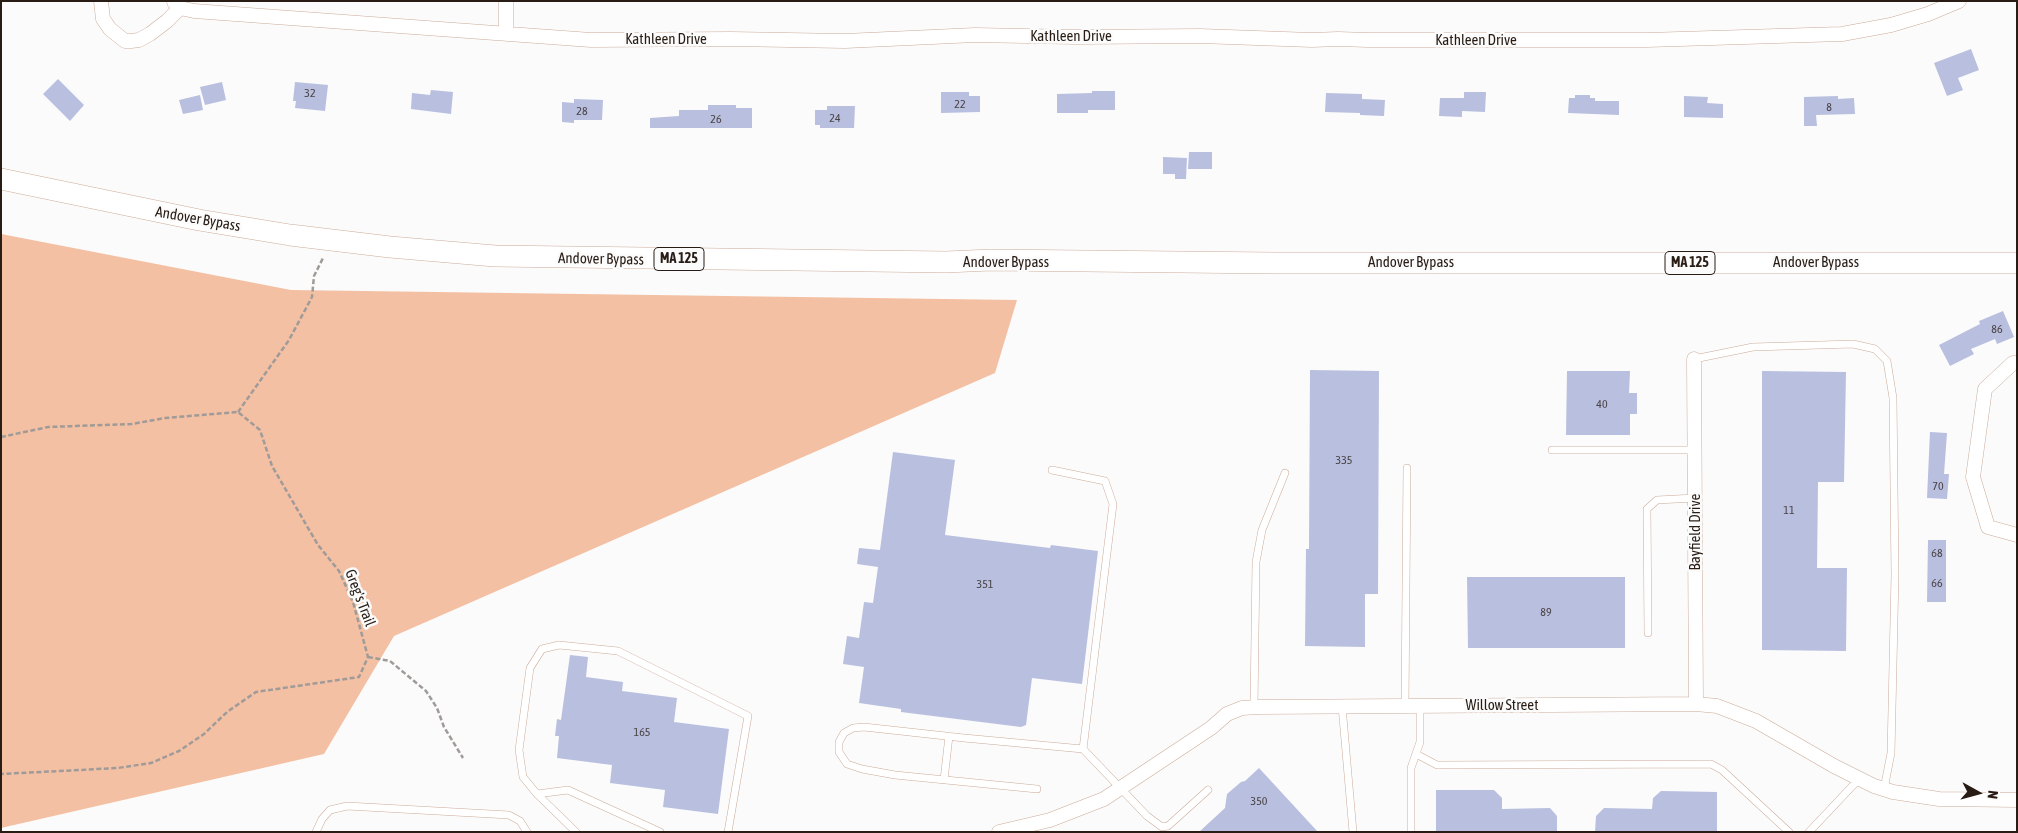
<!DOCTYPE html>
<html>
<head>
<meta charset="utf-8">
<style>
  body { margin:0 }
  #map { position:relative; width:2018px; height:833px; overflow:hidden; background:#fbfbfb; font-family:"Asap Condensed",sans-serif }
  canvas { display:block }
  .frame { position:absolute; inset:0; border:2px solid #281c15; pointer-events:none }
  .north { position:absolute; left:1953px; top:768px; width:50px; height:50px; -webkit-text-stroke:4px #fbfbfb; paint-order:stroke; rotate:97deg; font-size:14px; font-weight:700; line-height:20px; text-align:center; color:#281c15 }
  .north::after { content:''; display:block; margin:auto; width:18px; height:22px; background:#281c15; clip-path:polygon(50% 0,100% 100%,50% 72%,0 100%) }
</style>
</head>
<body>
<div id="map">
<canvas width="2018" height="833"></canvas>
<div class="frame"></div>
<div class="north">N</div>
</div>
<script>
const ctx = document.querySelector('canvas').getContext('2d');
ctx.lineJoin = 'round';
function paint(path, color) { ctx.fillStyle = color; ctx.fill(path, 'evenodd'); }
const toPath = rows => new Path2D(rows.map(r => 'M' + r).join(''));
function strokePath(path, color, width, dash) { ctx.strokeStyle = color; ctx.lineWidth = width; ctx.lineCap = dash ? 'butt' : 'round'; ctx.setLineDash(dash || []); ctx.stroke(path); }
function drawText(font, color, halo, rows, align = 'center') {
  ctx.font = font + ' "Asap Condensed",sans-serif'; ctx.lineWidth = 5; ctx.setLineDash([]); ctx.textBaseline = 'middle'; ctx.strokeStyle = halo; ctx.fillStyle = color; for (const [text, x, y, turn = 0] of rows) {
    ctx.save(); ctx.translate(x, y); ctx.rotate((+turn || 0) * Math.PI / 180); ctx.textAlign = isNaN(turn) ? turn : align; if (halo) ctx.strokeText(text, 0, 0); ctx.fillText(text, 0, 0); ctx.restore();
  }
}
const forest = toPath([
  [1,234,291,290,1017,300,995,373,394,636,324,754,1,828]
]);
const building = toPath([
  [1971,49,1979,70,1958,78,1963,90,1947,96,1934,63],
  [58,79,84,105,70,121,43,94],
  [222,82,226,100,205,105,200,87],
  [295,82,328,85,325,111,295,108,296,101,293,101],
  [431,90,453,92,451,114,411,109,412,93,430,95],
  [1092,91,1115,91,1115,110,1088,110,1088,113,1057,113,1057,94,1092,93],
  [941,92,969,92,969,96,980,96,980,112,941,113],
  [1464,92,1486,92,1485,112,1462,111,1462,117,1439,116,1440,98,1464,98],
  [1326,93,1362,94,1362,99,1385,100,1384,116,1360,115,1360,113,1325,112],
  [200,95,203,110,183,114,179,100],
  [1575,95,1590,95,1590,98,1595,98,1595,101,1619,101,1619,115,1568,113,1569,98,1575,98],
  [1684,96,1708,97,1707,103,1723,104,1723,118,1684,117],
  [1838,96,1838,99,1854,98,1855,114,1816,115,1817,126,1804,126,1804,97],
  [574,99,603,100,602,120,574,120,574,123,562,122,562,102,574,103],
  [708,105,736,105,736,108,752,108,752,128,650,128,650,118,679,116,679,110,708,110],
  [827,106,855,106,854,128,820,128,820,125,815,125,815,110,827,110],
  [1189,152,1212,152,1212,169,1188,169],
  [1163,157,1187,158,1186,179,1175,179,1175,174,1163,174],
  [2003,311,2014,337,1997,344,1995,339,1971,349,1974,354,1950,366,1939,345,1980,324,1979,321],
  [1310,370,1379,371,1378,594,1365,594,1365,647,1305,646,1306,549,1309,549],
  [1567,371,1630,371,1629,393,1637,393,1637,414,1630,414,1630,435,1566,435],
  [1762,371,1846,372,1844,482,1818,482,1817,568,1847,568,1846,651,1762,650],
  [1930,432,1947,433,1944,474,1949,474,1947,499,1927,498],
  [893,452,955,460,945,535,1050,548,1051,545,1098,551,1082,684,1032,678,1026,725,1021,727,901,712,901,709,859,703,864,667,843,664,847,636,859,638,864,602,873,603,878,567,857,564,859,548,880,550],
  [1928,540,1946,540,1946,602,1927,602],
  [1467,577,1625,577,1625,648,1468,648],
  [570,655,588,657,586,677,623,682,622,691,677,698,674,722,729,729,718,814,663,807,665,790,610,783,612,765,557,758,559,736,555,736,557,719,561,720],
  [1259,768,1318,832,1199,832,1225,808,1227,794,1241,782,1245,781],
  [1436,790,1494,790,1502,798,1502,809,1550,808,1557,816,1557,832,1436,832],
  [1661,791,1717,792,1717,832,1595,832,1596,816,1604,808,1652,809,1653,798]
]);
const path = toPath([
  [238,412,289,340,312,297,314,276,323,258],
  [1,437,48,427,132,424,165,418,238,412,260,430,272,466,318,545,339,571,353,602,368,657,359,677,256,692,227,712,204,734,179,751,151,763,118,768,1,774],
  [368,657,390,661,426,691,437,708,444,727,463,758]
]);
const lane = toPath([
  [1694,359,1753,347,1853,344,1875,349,1887,361,1893,398,1895,575,1891,753,1884,789],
  [1552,450,1694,450],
  [1052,470,1105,481,1113,504,1083,749],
  [1648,633,1647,509,1657,500,1695,498],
  [1342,706,1353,832],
  [1405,706,1407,468],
  [1254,707,1256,562,1262,530,1285,473],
  [1416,754,1437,765,1711,764,1722,770,1789,832],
  [944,780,949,736],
  [1037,789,895,775,862,769,847,764,839,752,839,742,844,733,853,728,864,727,964,738,1083,749,1147,816,1162,827,1168,826,1208,790],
  [537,794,568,790,660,832],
  [316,832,322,819,330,810,347,806,509,815,520,821,527,832],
  [576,832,537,794,523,777,519,750,530,668,542,649,559,645,618,651,748,716,728,832],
  [1411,832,1411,768,1420,742,1420,706],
  [1809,832,1859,779]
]);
const street = toPath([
  [101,1,103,19,110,29,125,41,131,41,139,40,150,34,167,21,180,8,174,2],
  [180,8,194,11,591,40,731,39,845,41,975,35,1076,37,1200,36,1312,40,1338,39,1368,40,1647,40,1842,34,1891,25,1928,14,1959,1],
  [506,33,506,1],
  [1694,359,1696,704],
  [2017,363,2013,363,1985,389,1973,477,1988,527,2017,535],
  [999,832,1050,820,1104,799,1211,728,1227,714,1242,708,1259,707,1696,704,1717,706,1756,721,1834,766,1874,786,1893,792,1939,799,2017,800]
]);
const primary = toPath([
  [1,179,199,220,290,235,390,247,495,256,946,262,991,260,1274,263,2017,263]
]);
const numberNames = [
  ["32",310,93],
  ["22",960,104],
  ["8",1829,107],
  ["28",582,111],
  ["24",835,118],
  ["26",716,119],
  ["86",1997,329],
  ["40",1602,404],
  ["335",1344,460],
  ["70",1938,486],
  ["11",1789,510],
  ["68",1937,553],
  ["66",1937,583],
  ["351",985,584],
  ["89",1546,612],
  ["165",642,732],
  ["350",1259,801]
];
const shields = [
  [679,259,50],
  [1690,263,50]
];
const shieldNames = [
  ["MA 125",679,259],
  ["MA 125",1690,263]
];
const streetNames = [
  ["Kathleen Drive",1071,36],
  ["Kathleen Drive",666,39],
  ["Kathleen Drive",1476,40],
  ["Andover Bypass",198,219,10],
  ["Andover Bypass",601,259,1],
  ["Andover Bypass",1006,262],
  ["Andover Bypass",1411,262],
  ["Andover Bypass",1816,262],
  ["Bayfield Drive",1695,532,-90],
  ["Greg's Trail",360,598,69],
  ["Willow Street",1502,705]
];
paint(forest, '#f4c0a3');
paint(building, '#b9bfdf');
strokePath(lane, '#cbab99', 8);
strokePath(street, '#cbab99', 15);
strokePath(primary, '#cbab99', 22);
strokePath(path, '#a09b98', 2.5, [5, 2.5]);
strokePath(lane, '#fff', 7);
strokePath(street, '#fff', 14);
strokePath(primary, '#fff', 21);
drawText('12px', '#4c4548', null, numberNames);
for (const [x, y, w] of shields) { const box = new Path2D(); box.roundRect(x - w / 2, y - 11.5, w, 23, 4); ctx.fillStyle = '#fbfbfb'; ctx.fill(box); strokePath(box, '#281c15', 1); }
drawText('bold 14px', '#281c15', null, shieldNames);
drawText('15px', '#281c15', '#fbfbfb', streetNames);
</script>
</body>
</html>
